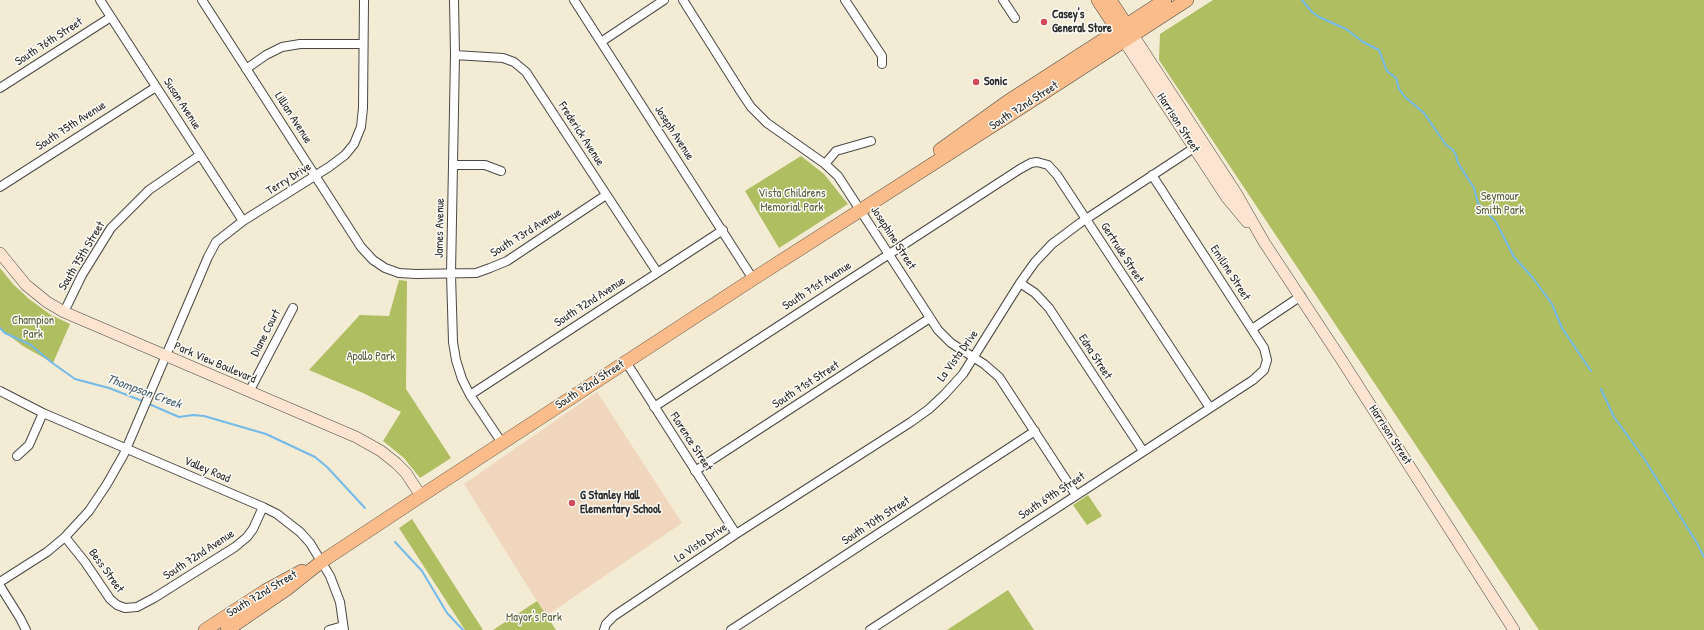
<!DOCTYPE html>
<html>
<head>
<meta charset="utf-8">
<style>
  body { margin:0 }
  canvas { display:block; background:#f3ebd4 }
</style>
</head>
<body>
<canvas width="1704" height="630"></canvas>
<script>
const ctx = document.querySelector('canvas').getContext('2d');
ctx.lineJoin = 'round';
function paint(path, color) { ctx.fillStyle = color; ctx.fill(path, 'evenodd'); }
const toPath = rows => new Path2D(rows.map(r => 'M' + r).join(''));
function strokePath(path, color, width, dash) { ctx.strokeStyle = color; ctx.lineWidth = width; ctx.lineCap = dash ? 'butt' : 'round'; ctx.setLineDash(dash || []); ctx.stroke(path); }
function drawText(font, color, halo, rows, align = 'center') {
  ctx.font = font + ' "Patrick Hand",sans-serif'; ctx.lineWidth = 3; ctx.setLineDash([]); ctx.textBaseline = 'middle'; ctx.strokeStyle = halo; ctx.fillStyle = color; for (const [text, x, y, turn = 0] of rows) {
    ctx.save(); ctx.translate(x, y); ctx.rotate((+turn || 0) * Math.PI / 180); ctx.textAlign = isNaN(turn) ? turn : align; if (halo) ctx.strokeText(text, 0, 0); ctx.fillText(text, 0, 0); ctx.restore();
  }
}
const built = toPath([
  [597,392,682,523,546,616,464,484]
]);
const green = toPath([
  [1213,0,1704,0,1704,630,1539,630,1159,60,1160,34],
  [801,156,824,174,848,204,779,248,745,191],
  [0,268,13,284,29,299,51,315,70,324,53,363,23,346,0,329],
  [399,280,407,281,406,389,451,458,420,478,404,458,383,441,401,412,363,393,309,370,359,316,359,315,389,316],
  [1088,495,1102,516,1087,525,1073,505],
  [412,519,483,630,465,630,399,528],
  [1008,590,1034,630,947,630],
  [537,601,556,630,493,630]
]);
const stream = toPath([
  [1302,0,1312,12,1319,17,1346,29,1363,42,1379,50,1387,71,1396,78,1399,89,1405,97,1424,113,1446,145,1452,149,1456,155,1458,163,1474,188,1478,203,1496,222,1514,257,1533,278,1552,304,1562,328,1591,371],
  [0,328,5,333,31,345,51,362,75,379,109,388,145,402],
  [1601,389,1614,417,1643,457,1697,543,1704,557],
  [149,404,179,417,193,415,204,416,266,434,315,457,327,467,365,508],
  [395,542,422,571,447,613,463,630]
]);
const street = toPath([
  [100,0,243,221],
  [202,0,361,247,373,260,385,268,399,273,416,274,476,273,490,268,507,261,606,195],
  [454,0,455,55,451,274,453,342,456,360,462,379,470,395,502,443],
  [574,0,753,279],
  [683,0,741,92,751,107,767,123,825,164,838,176,938,330,951,343,984,364,999,377,1076,495],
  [845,0,882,56,882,64],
  [1003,0,1015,18],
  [601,42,664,0],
  [455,55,503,58,514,62,526,72,657,272],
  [246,69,266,55,282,47,300,44,363,44],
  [0,88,111,17],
  [825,164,836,151,871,141],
  [453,165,485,165,501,171],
  [0,187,156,87],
  [1020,283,1035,293,1049,308,1143,451],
  [64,312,82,275,111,228,149,190,200,155],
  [1252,329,1301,296],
  [626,362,736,534],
  [0,391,43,413,263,507,277,514,300,532,310,543,330,576,340,602,344,630],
  [249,392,293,308],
  [470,395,723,230],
  [654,407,1020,169,1031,163,1037,162,1048,165,1057,175,1210,408],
  [17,456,29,445,43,413],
  [695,471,930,318],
  [65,537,85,562,110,599,117,605,125,608,137,607,154,598,235,547,247,537,253,529,263,507],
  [0,582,47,552,65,537,89,511,107,484,124,454,208,257,216,242,243,221,329,167,345,155,354,144,361,127,363,108,364,0],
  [0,586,20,618,26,630],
  [329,630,343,626],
  [604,630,606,624,614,616,736,534,911,422,929,409,945,394,963,374,1020,283,1035,262,1052,244,1080,223,1197,146],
  [731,630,1035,431],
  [870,630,1253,380,1264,370,1267,360,1264,348,1152,175]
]);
const secondary = toPath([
  [1133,35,1236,193,1264,242,1341,359,1514,630],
  [1124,41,1227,198,1247,222],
  [0,253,26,285,47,302,64,312,356,437,381,451,396,463,406,473,421,496]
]);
const primary = toPath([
  [1098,0,1122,37],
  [1110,0,1131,32],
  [940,150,1007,102,1165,0],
  [205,630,265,591,302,571],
  [227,630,287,589,321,562,427,492,753,279,1028,103,1187,0]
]);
const markers = [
  [1044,22,4,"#d1495b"],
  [976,82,4,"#d1495b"],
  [572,503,4,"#d1495b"]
];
const poiNames = [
  ["Casey's",1052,15],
  ["General Store",1052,29],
  ["Sonic",984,82],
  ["G Stanley Hall",580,496],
  ["Elementary School",580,510]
];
const streetNames = [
  ["South 76th Street",49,42,-33],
  ["Susan Avenue",182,104,57],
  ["South 72nd Street",1024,106,-33],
  ["Lillian Avenue",293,118,57],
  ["Harrison Street",1178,123,57],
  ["South 75th Avenue",71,126,-33],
  ["Joseph Avenue",674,133,57],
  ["Frederick Avenue",581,134,57],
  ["Terry Drive",289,179,-32],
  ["James Avenue",440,228,-89],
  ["South 73rd Avenue",526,233,-32],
  ["Josephine Street",893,238,57],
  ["Gertrude Street",1122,253,57],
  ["South 75th Street",82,256,-59],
  ["Emiline Street",1230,273,57],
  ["South 71st Avenue",817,286,-33],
  ["South 72nd Avenue",590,302,-33],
  ["Diane Court",266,333,-63],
  ["La Vista Drive",958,356,-54],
  ["Edna Street",1095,357,57],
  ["Park View Boulevard",215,363,23],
  ["South 72nd Street",590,385,-33],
  ["South 71st Street",806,385,-33],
  ["Harrison Street",1390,435,57],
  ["Florence Street",691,442,57],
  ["Valley Road",207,470,23],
  ["South 69th Street",1052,496,-33],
  ["South 70th Street",876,521,-33],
  ["La Vista Drive",701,543,-34],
  ["South 72nd Avenue",199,555,-33],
  ["Bess Street",106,571,54],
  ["South 72nd Street",262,594,-31]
];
const parkNames = [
  ["Vista Childrens",792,194],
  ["Memorial Park",792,208],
  ["Seymour",1500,197],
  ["Smith Park",1500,211],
  ["Champion",33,321],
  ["Park",33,335],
  ["Apollo Park",371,357],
  ["Mayor's Park",534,618]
];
const waterNames = [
  ["Thompson Creek",144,392,20]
];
paint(built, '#efd6bc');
paint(green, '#afbe61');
strokePath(stream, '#73baea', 2);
strokePath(street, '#494844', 10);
strokePath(secondary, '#494844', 12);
strokePath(primary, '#494844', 14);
strokePath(street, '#fff', 8);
strokePath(secondary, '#fde4d0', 11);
strokePath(primary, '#f9bc8a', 13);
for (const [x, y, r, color] of markers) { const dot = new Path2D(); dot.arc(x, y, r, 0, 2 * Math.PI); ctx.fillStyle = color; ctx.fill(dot); strokePath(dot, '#fdfcf7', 1.5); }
drawText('bold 12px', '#2b2b2b', '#fdfcf7', poiNames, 'left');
drawText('12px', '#2b2b2b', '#fdfcf7', streetNames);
drawText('12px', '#595e3e', '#fdfcf7', parkNames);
drawText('italic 13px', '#445d6e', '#fdfcf7', waterNames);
</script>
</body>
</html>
